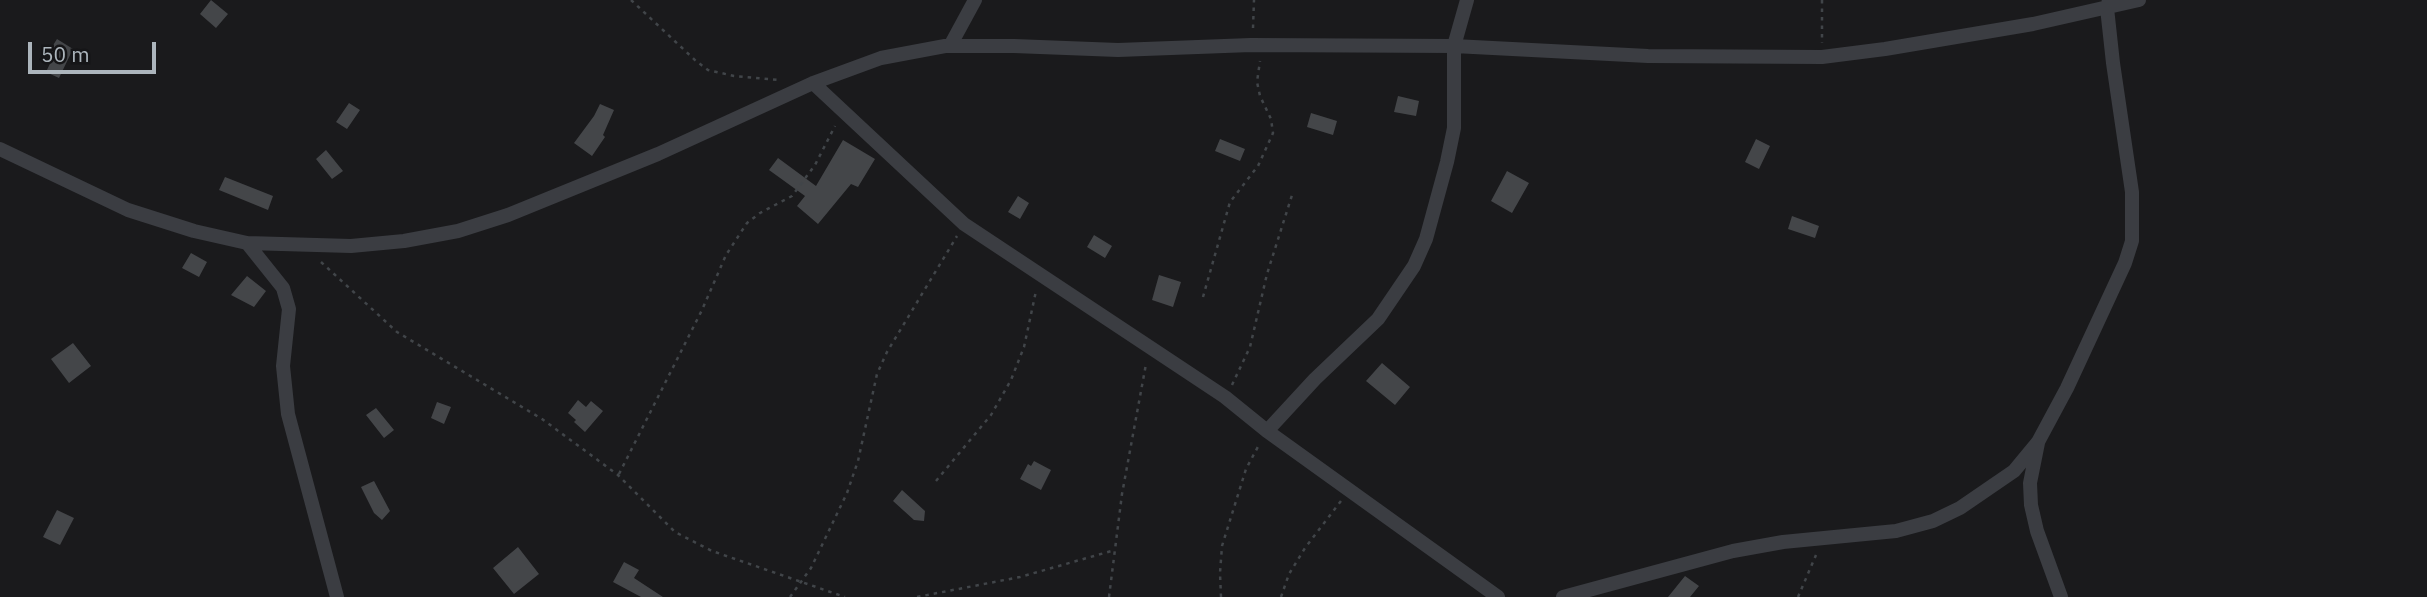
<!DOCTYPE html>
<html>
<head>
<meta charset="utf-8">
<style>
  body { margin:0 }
  #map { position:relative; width:2427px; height:597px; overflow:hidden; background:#1a1a1c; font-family:"IBM Plex Sans",sans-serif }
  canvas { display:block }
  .scale { position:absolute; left:28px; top:42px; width:128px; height:32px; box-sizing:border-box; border:4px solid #acb5bc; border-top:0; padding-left:9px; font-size:21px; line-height:24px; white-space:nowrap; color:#acb5bc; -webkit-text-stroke:5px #151517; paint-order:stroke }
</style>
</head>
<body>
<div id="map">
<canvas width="2427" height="597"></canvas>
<div class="scale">50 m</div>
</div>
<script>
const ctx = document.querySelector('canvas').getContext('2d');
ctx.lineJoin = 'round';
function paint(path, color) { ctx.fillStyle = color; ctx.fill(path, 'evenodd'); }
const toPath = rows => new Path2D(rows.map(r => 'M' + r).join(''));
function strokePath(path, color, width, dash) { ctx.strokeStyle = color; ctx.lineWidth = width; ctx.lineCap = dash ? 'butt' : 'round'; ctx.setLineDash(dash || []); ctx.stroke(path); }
const building = toPath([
  [211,0,228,14,216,28,200,14],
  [57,39,73,49,59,78,46,72,55,53,50,50],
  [1398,96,1419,101,1416,116,1394,112],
  [349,103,360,110,347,129,336,122],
  [600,104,614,110,603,135,605,137,592,156,574,143,594,116],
  [1311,113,1337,121,1333,135,1307,127],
  [1220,139,1245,149,1240,161,1215,151],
  [1756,139,1770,146,1759,169,1745,162],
  [843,140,875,159,858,187,851,184,818,224,797,206,805,196,769,170,778,158,816,186],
  [326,150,343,171,332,179,316,159],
  [1507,171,1529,183,1512,213,1491,201],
  [225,177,273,196,268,210,219,190],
  [1018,196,1029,203,1020,219,1008,212],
  [1792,216,1819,226,1815,238,1788,229],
  [1094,235,1112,246,1105,258,1087,247],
  [191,253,207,262,199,277,182,268],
  [1159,275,1181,282,1173,307,1152,300],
  [247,276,266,291,254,307,231,295],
  [73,343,91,366,69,383,51,359],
  [1382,363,1410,387,1395,405,1366,381],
  [578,400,586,407,591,401,603,411,585,432,574,422,576,420,568,413],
  [437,402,451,407,444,424,431,418],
  [376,408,394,430,384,438,366,415],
  [1034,461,1051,470,1041,490,1020,479,1028,464,1031,466],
  [374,481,390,511,382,520,374,513,361,487],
  [902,490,925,511,924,521,914,520,893,501],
  [57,510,74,518,60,545,43,537],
  [518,547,539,574,514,594,493,568],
  [624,562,639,570,634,578,663,597,641,597,613,582],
  [1685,576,1699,586,1690,597,1668,597]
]);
const path = toPath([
  [631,0,696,61,708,70,734,76,778,80],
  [1822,0,1822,43],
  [1253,28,1254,0],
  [321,262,397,332,542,419,618,475,675,532,712,551,845,597],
  [1203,297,1230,202,1258,166,1273,133,1271,119,1260,96,1257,82,1260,61],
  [1232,385,1250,347,1267,274,1293,192],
  [619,474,702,310,726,255,747,223,760,213,792,196,815,165,835,126],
  [936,481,991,415,1011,380,1024,347,1036,291],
  [790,597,811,568,847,493,858,461,877,374,887,352,957,236],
  [917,597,1020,577,1115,550],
  [1109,597,1122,494,1146,364],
  [1221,597,1220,573,1222,546,1246,469,1260,443],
  [1281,597,1289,574,1305,548,1341,501],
  [1798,597,1816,555]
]);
const street = toPath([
  [950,46,975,0],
  [813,83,964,224,1225,397,1267,431,1498,597],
  [0,149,128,210,194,231,247,243,351,246,404,241,458,231,508,215,658,154,813,83,881,58,945,46,1014,46,1118,50,1251,45,1454,46,1648,56,1822,57,1885,49,2033,24,2139,0],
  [247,243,283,288,289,309,283,366,288,414,337,597],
  [1267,431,1315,379,1378,319,1414,266,1426,239,1447,162,1454,128,1454,46,1467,0],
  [2038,443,2030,483,2031,505,2037,531,2061,597],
  [1563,597,1733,551,1783,542,1896,531,1933,521,1960,508,2014,471,2038,442,2067,388,2125,263,2132,241,2132,192,2113,63,2107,8,2109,0]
]);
paint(building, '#444649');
strokePath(path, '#414549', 2.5, [3.5, 5]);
strokePath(street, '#3b3d42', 14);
</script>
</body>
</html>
